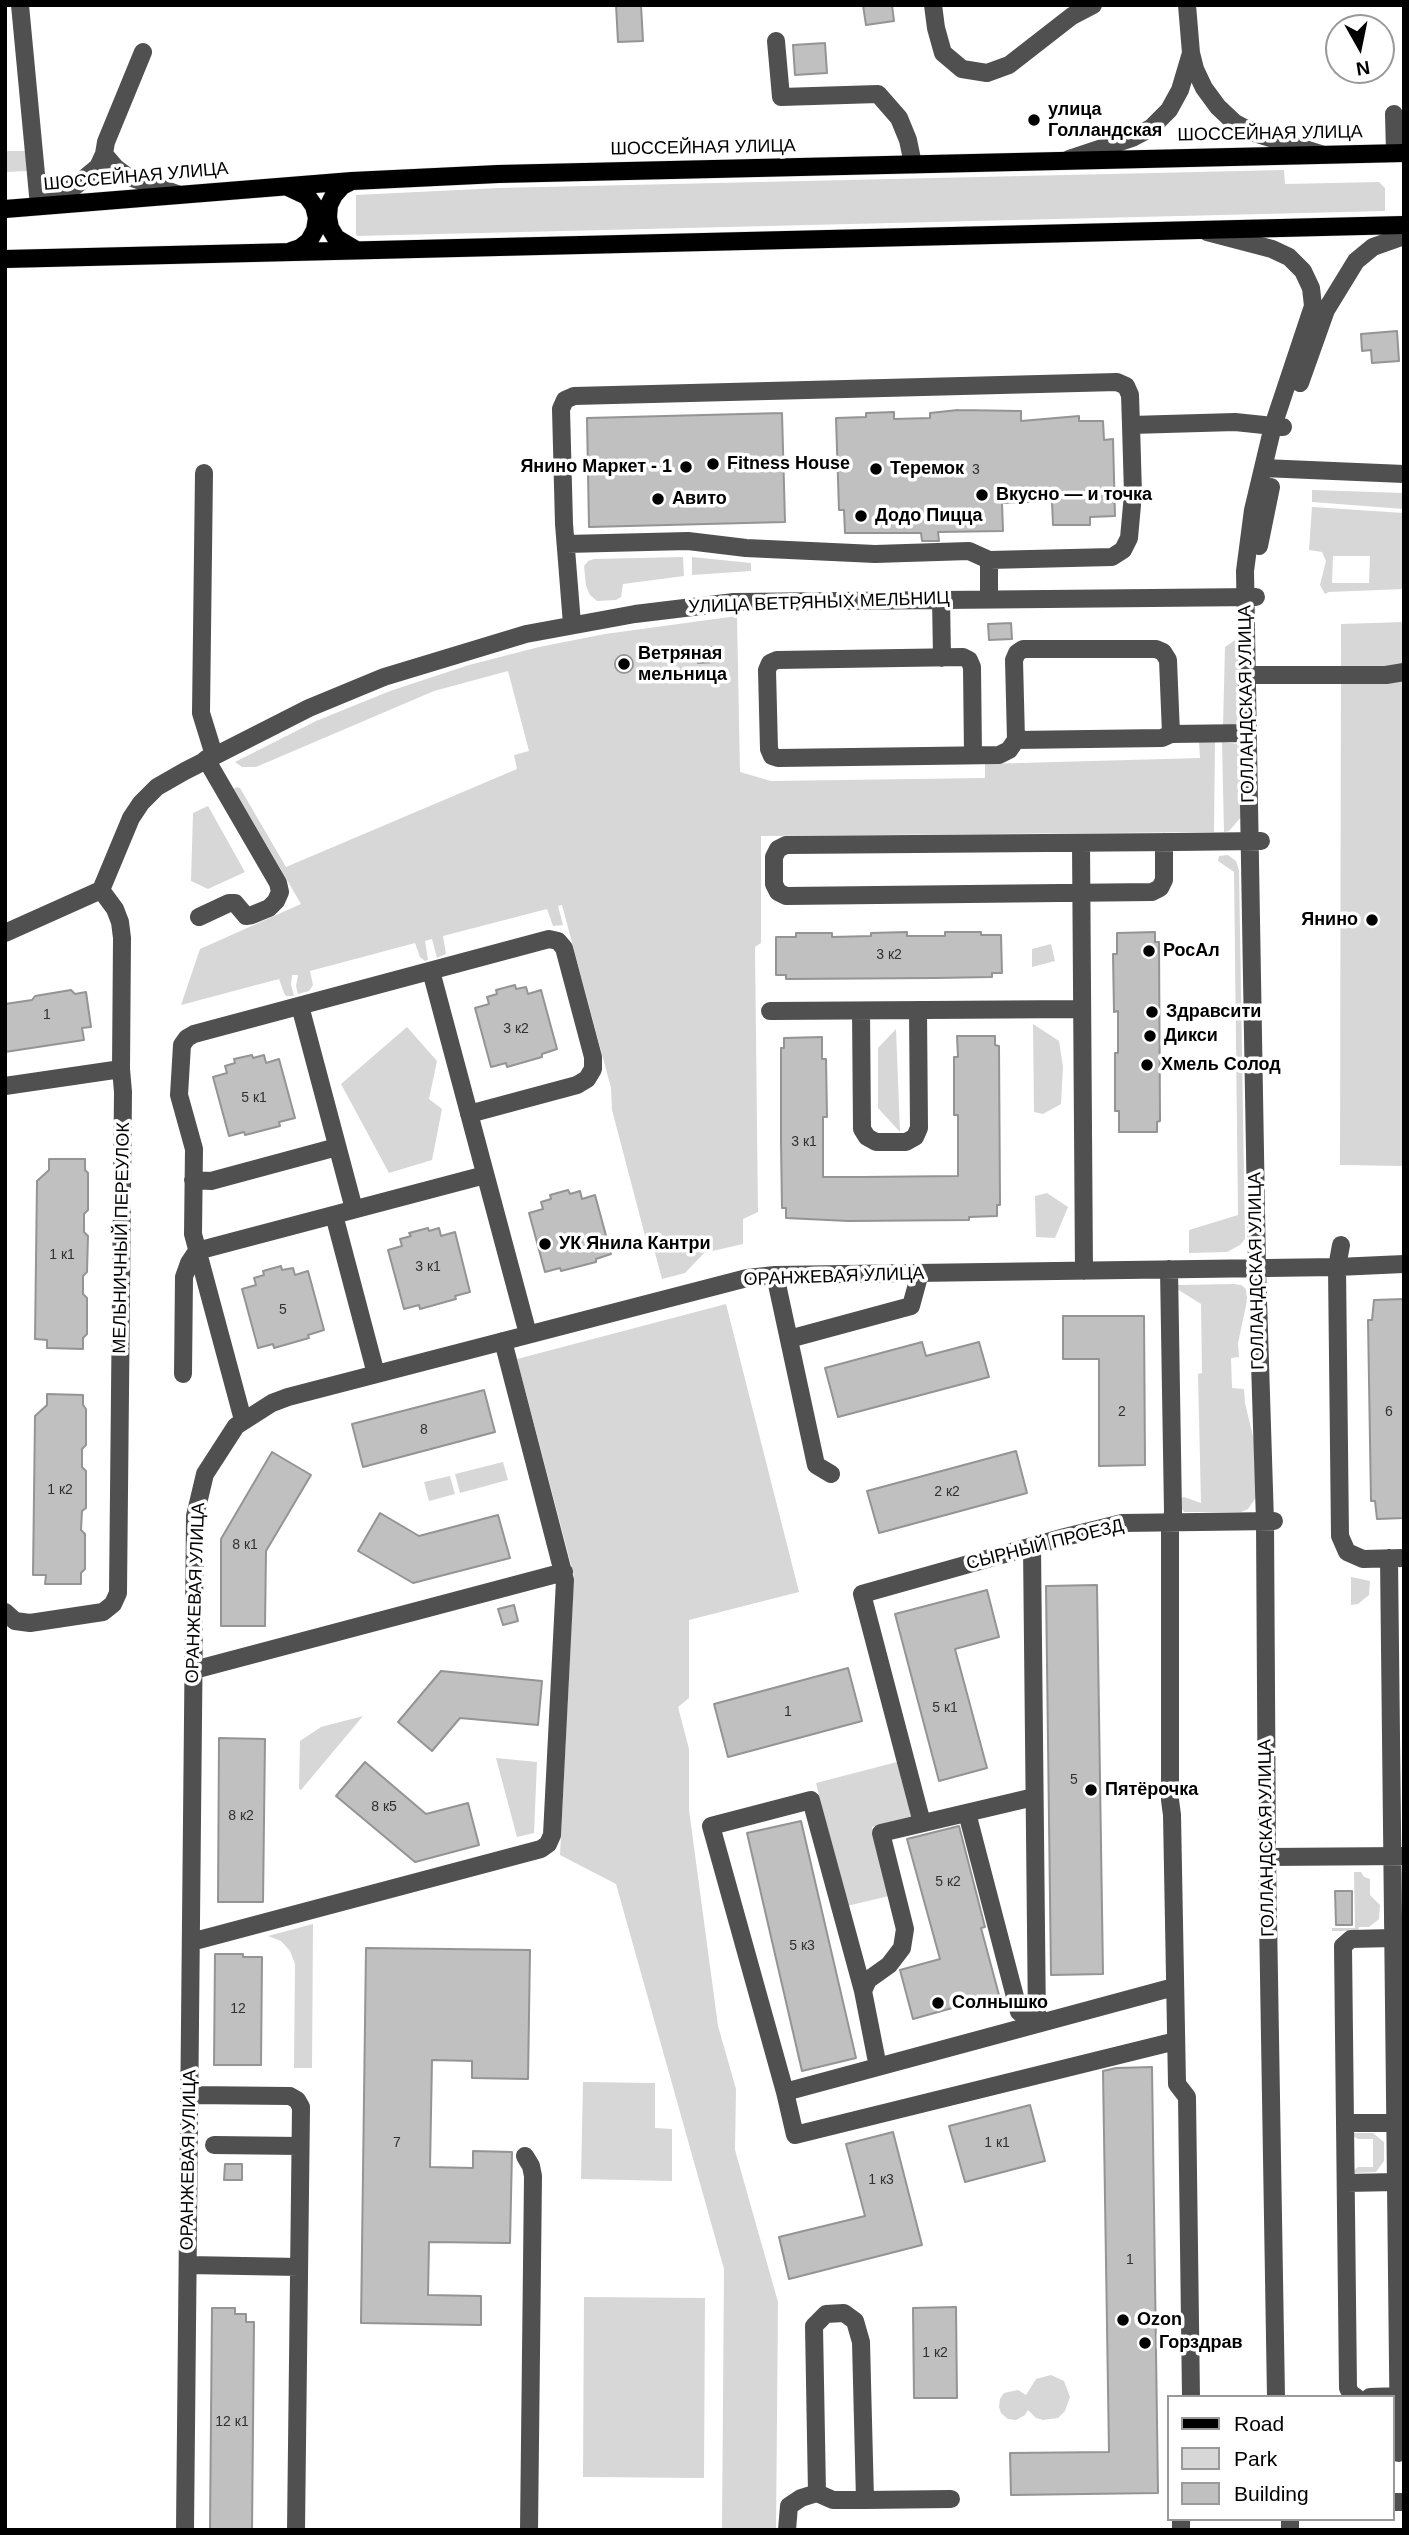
<!DOCTYPE html>
<html>
<head>
<meta charset="utf-8">
<style>
  body { margin:0 }
  #map { position:relative; width:1409px; height:2535px; overflow:hidden; background:#fff; font-family:Helvetica,sans-serif }
  canvas { display:block }
  .frame { position:absolute; inset:0; border:7px solid #000; pointer-events:none }
  .legend { position:absolute; left:1167px; top:2395px; width:228px; height:126px; box-sizing:border-box; background:#fff; border:2px solid #999; margin:0; padding:9px 12px; list-style:none; font-size:21px; color:#000 }
  .legend li { display:flex; align-items:center; gap:14px; height:35px }
  .legend b { width:35px; border:2px solid #999 }
  .north { position:absolute; left:1325px; top:14px; width:70px; height:70px; box-sizing:border-box; background:#fff; border:2px solid #999; border-radius:50%; rotate:171deg; font-size:19px; font-weight:700; line-height:28px; text-align:center; color:#000 }
  .north::after { content:''; display:block; margin:auto; width:24px; height:32px; background:#000; clip-path:polygon(50% 0,100% 100%,50% 72%,0 100%) }
</style>
</head>
<body>
<div id="map">
<canvas width="1409" height="2535"></canvas>
<div class="frame"></div>
<ul class="legend">
<li><b style="height:9px;background:#000"></b>Road</li>
<li><b style="height:19px;background:#d7d7d7"></b>Park</li>
<li><b style="height:19px;background:#c0c0c0"></b>Building</li>
</ul>
<div class="north">N</div>
</div>
<script>
const ctx = document.querySelector('canvas').getContext('2d');
ctx.lineJoin = 'round';
function paint(path, color) { ctx.fillStyle = color; ctx.fill(path, 'evenodd'); }
const toPath = rows => new Path2D(rows.map(r => 'M' + r).join(''));
function strokePath(path, color, width, dash) { ctx.strokeStyle = color; ctx.lineWidth = width; ctx.lineCap = dash ? 'butt' : 'round'; ctx.setLineDash(dash || []); ctx.stroke(path); }
function drawText(font, color, halo, rows, align = 'center') {
  ctx.font = font + ' Helvetica,sans-serif'; ctx.lineWidth = 7; ctx.setLineDash([]); ctx.textBaseline = 'middle'; ctx.strokeStyle = halo; ctx.fillStyle = color; for (const [text, x, y, turn = 0] of rows) {
    ctx.save(); ctx.translate(x, y); ctx.rotate((+turn || 0) * Math.PI / 180); ctx.textAlign = isNaN(turn) ? turn : align; if (halo) ctx.strokeText(text, 0, 0); ctx.fillText(text, 0, 0); ctx.restore();
  }
}
const green = toPath([
  [5,151,27,151,27,171,5,172],
  [1284,170,1285,184,1379,182,1385,188,1385,211,357,236,356,234,356,195,499,188],
  [1312,490,1404,493,1404,509,1312,502],
  [1312,507,1404,513,1404,589,1329,592,1325,594,1320,585,1326,561,1322,552,1309,550],
  [1333,556,1370,556,1369,583,1332,583],
  [683,557,684,576,623,584,621,597,616,600,597,601,590,595,586,586,584,566,588,561,594,559],
  [692,557,751,563,751,571,692,575],
  [737,616,740,772,771,781,985,778,985,764,1200,758,1199,742,1215,741,1214,832,761,836,761,943,755,947,758,1212,743,1219,743,1244,704,1253,685,1273,662,1279,655,1253,646,1240,643,1228,612,1110,611,1088,562,905,558,906,563,925,553,926,547,909,443,936,446,954,437,958,432,939,425,941,428,960,425,961,420,957,415,943,310,971,313,985,309,991,298,994,296,986,298,975,292,975,291,985,294,996,286,996,284,993,279,979,181,1005,200,949,301,904,234,789,236,787,240,788,286,867,517,769,514,755,529,751,508,671,434,691,256,767,242,767,235,762,316,721,390,691,469,665,539,647,605,634],
  [1404,622,1404,1166,1340,1165,1341,624],
  [1241,636,1239,722,1233,726,1223,726,1225,647],
  [1222,742,1239,744,1243,751,1242,816,1229,831,1224,832],
  [208,806,245,872,208,889,191,881,193,813],
  [1228,855,1236,861,1239,870,1245,1239,1240,1245,1227,1252,1189,1253,1189,1230,1238,1215,1234,872,1218,861,1219,856],
  [1051,944,1055,961,1032,967,1032,949],
  [1033,1024,1059,1041,1063,1067,1061,1104,1043,1114,1034,1112],
  [407,1027,437,1061,429,1099,442,1109,432,1160,389,1173,341,1084],
  [896,1029,900,1132,878,1108,878,1048],
  [1047,1193,1068,1207,1055,1238,1036,1237,1035,1196],
  [1234,1284,1241,1285,1245,1288,1248,1296,1238,1343,1239,1357,1231,1358,1232,1388,1244,1389,1245,1403,1256,1449,1257,1496,1248,1509,1241,1512,1184,1512,1179,1505,1181,1498,1184,1497,1201,1503,1198,1374,1202,1373,1201,1304,1177,1289,1178,1285],
  [726,1304,799,1592,689,1620,689,1698,678,1707,689,1749,689,1810,718,2026,736,2089,735,2150,778,2302,776,2530,722,2530,724,2269,616,1884,560,1855,574,1576,517,1359],
  [503,1462,508,1480,460,1493,455,1474],
  [450,1476,455,1494,429,1501,424,1482],
  [1351,1577,1370,1581,1369,1595,1358,1604,1351,1605],
  [363,1716,301,1790,299,1789,300,1741,321,1727],
  [496,1758,537,1762,534,1833,517,1837],
  [897,1762,911,1817,872,1827,889,1896,847,1906,816,1783],
  [1354,1872,1361,1872,1364,1877,1370,1879,1370,1895,1380,1905,1379,1919,1369,1927,1359,1927,1358,1931,1332,1931,1332,1928,1355,1928],
  [313,1924,312,2068,294,2068,295,1964,290,1951,281,1941,268,1936],
  [583,2082,655,2083,655,2128,672,2129,672,2181,581,2179],
  [1353,2133,1373,2133,1384,2142,1384,2161,1376,2172,1354,2173,1354,2170,1358,2167,1373,2167,1373,2139,1358,2139,1353,2136],
  [584,2297,705,2298,704,2478,583,2477],
  [1051,2375,1064,2381,1070,2397,1065,2411,1058,2418,1043,2420,1036,2418,1028,2410,1025,2415,1016,2420,1008,2419,1001,2413,999,2407,1000,2399,1004,2393,1018,2390,1026,2395,1036,2379]
]);
const building = toPath([
  [616,5,641,5,643,41,618,42,616,5],
  [863,5,892,5,894,21,866,25,863,5],
  [825,43,827,73,795,75,793,45,825,43],
  [1397,331,1399,361,1372,363,1371,350,1362,351,1361,334,1397,331],
  [958,410,1021,411,1021,421,1079,416,1079,421,1103,421,1104,440,1113,439,1115,516,1090,517,1090,525,1053,525,1052,501,1002,503,1003,531,938,532,939,541,922,541,921,533,845,533,844,510,839,510,836,418,866,417,866,413,894,412,894,419,930,418,930,413,958,410],
  [782,413,785,522,589,527,587,418,782,413],
  [1011,623,1012,639,989,640,988,624,1011,623],
  [712,647,714,662,698,663,697,648,712,647],
  '615 664a9 9 0 1 1 18 0a9 9 0 1 1-18 0Z',
  [907,932,907,936,945,936,945,932,981,932,981,935,1001,935,1002,973,992,973,992,977,936,978,786,979,786,975,776,975,776,937,796,937,796,933,832,933,832,937,871,936,871,933,907,932],
  [1155,932,1155,942,1159,942,1160,1121,1157,1122,1157,1132,1119,1132,1119,1111,1115,1111,1115,1053,1118,1053,1118,1011,1114,1012,1113,954,1117,954,1117,933,1155,932],
  [515,985,516,989,526,987,528,994,541,990,557,1049,542,1054,542,1057,507,1067,506,1063,491,1067,475,1008,489,1004,487,997,497,994,496,990,515,985],
  [71,990,75,994,86,992,91,1027,82,1028,84,1040,5,1052,5,1004,32,1000,35,996,71,990],
  [957,1036,995,1036,995,1045,999,1046,1000,1205,997,1205,997,1216,969,1217,969,1220,848,1221,786,1218,786,1208,782,1208,781,1141,781,1048,784,1048,784,1038,822,1037,822,1059,826,1059,827,1117,823,1117,823,1177,863,1177,958,1176,958,1115,954,1115,954,1057,958,1057,957,1036],
  [252,1055,253,1058,264,1055,266,1063,279,1059,295,1118,279,1122,280,1126,245,1135,244,1132,229,1136,213,1077,227,1073,225,1066,235,1063,234,1059,252,1055],
  [49,1159,85,1159,85,1170,88,1173,88,1210,84,1214,84,1232,88,1236,87,1272,83,1276,83,1294,87,1298,87,1334,83,1338,83,1349,47,1348,47,1340,35,1339,37,1181,49,1170,49,1159],
  [568,1190,570,1194,580,1191,582,1199,595,1195,611,1254,596,1259,596,1262,561,1271,560,1268,545,1272,529,1213,543,1209,541,1202,551,1199,550,1195,568,1190],
  [428,1228,429,1231,439,1228,441,1236,455,1232,470,1292,455,1296,456,1299,420,1309,419,1305,404,1309,388,1250,402,1246,400,1239,411,1236,409,1233,428,1228],
  [281,1266,282,1270,293,1268,295,1275,308,1271,324,1330,308,1335,309,1338,274,1348,273,1344,258,1348,242,1289,256,1285,254,1278,264,1275,263,1271,281,1266],
  [1404,1299,1404,1518,1377,1519,1375,1501,1371,1501,1368,1320,1372,1320,1374,1300,1404,1299],
  [1063,1316,1144,1316,1145,1465,1099,1466,1099,1359,1063,1359,1063,1316],
  [922,1342,926,1356,979,1342,989,1377,838,1417,825,1368,922,1342],
  [484,1390,495,1432,363,1467,352,1424,484,1390],
  [47,1394,83,1395,83,1405,86,1409,86,1445,82,1449,82,1467,86,1471,86,1508,82,1511,81,1530,85,1534,85,1569,81,1573,81,1584,45,1584,46,1575,33,1575,35,1416,47,1405,47,1394],
  [1016,1451,1027,1493,879,1533,867,1491,1016,1451],
  [272,1452,311,1475,266,1551,265,1626,221,1626,221,1539,272,1452],
  [380,1513,419,1536,498,1515,510,1558,413,1583,358,1551,380,1513],
  [1097,1585,1103,1974,1051,1975,1046,1586,1097,1585],
  [987,1590,999,1637,955,1649,987,1768,939,1781,895,1614,987,1590],
  [514,1605,518,1621,503,1625,498,1609,514,1605],
  [848,1668,862,1721,728,1757,714,1704,848,1668],
  [441,1671,542,1681,538,1725,460,1718,432,1751,398,1722,441,1671],
  [219,1738,265,1739,263,1902,218,1902,219,1738],
  [365,1762,426,1814,468,1803,479,1845,415,1862,336,1796,365,1762],
  [801,1821,856,2058,802,2071,747,1833,801,1821],
  [959,1826,985,1927,981,1928,999,1995,913,2019,900,1970,940,1959,907,1839,959,1826],
  [1335,1891,1352,1891,1352,1925,1336,1925,1335,1891],
  [366,1948,530,1950,528,2079,472,2078,472,2061,432,2060,430,2167,473,2168,473,2151,512,2152,510,2243,429,2242,428,2295,481,2296,481,2325,361,2323,366,1948],
  [215,1954,243,1954,243,1957,262,1957,261,2065,214,2065,215,1954],
  [1152,2067,1158,2493,1011,2495,1010,2453,1109,2452,1103,2071,1116,2068,1152,2067],
  [1030,2105,1045,2161,965,2182,949,2126,1030,2105],
  [893,2132,922,2245,789,2279,779,2237,865,2216,846,2144,893,2132],
  [225,2164,242,2164,242,2180,224,2180,225,2164],
  [956,2307,957,2398,914,2398,913,2308,956,2307],
  [212,2308,235,2308,235,2314,246,2314,246,2322,254,2322,252,2530,210,2529,212,2308]
]);
const minor = toPath([
  [20,5,39,206,74,187,98,167,104,154,106,142,143,52],
  [933,5,936,28,943,53,962,69,987,73,1009,65,1072,16,1093,5],
  [1187,5,1191,53,1195,69,1204,88,1218,107,1235,123,1254,133,1321,154],
  [776,41,781,97,878,94,899,118,908,140,913,164],
  [1394,114,1395,153],
  [104,154,116,168,127,176,177,194],
  [1069,159,1132,138,1151,128,1169,110,1180,90,1191,53],
  [1207,232,1272,249,1289,257,1303,271,1311,288,1313,306,1273,426,1253,510,1245,571,1257,1268,1265,1521,1267,1857,1276,2397],
  [1300,383,1326,310,1356,261,1373,247,1404,236],
  [1263,468,1404,474],
  [204,473,201,713,214,755],
  [566,544,688,541,746,548,875,554,969,551,989,560,989,598],
  [1259,546,1271,487],
  [989,560,1112,557,1123,550,1129,538,1133,494,1131,425],
  [941,598,942,658],
  [572,624,564,524,561,409,565,400,574,396,1117,382,1126,386,1130,395,1131,425,1235,422,1283,427],
  [1246,675,1386,675,1404,672],
  [1016,740,1014,660,1017,653,1023,649,1156,649,1163,652,1168,660,1171,734],
  [973,755,972,667,969,660,963,657,777,660,770,663,767,670,769,749,772,756,778,758,999,755,1009,750,1016,740,1162,738,1171,734,1248,733],
  [1164,842,1164,880,1160,888,1152,892,786,896,778,892,774,884,774,857,778,849,786,845,1175,842,1261,841],
  [1081,843,1084,1271],
  [101,890,131,818,141,803,157,787,185,771,309,708,384,677,526,634,635,614,734,602,1256,597],
  [199,917,229,903,235,903,246,916,252,915,269,908,276,901,280,892,278,883,206,759],
  [5,933,101,890],
  [431,971,528,1334],
  [300,1006,354,1209],
  [770,1011,1082,1009],
  [861,1011,862,1129,867,1137,876,1142,906,1142,915,1137,919,1128,918,1010],
  [5,1086,121,1069],
  [193,1180,211,1181,337,1147],
  [334,1215,376,1374],
  [1341,1245,1337,1267,1340,1536,1347,1552,1363,1559,1404,1558],
  [1169,1269,1173,1512,1170,1531,1170,1800,1172,1815,1177,2084,1187,2097,1191,2397],
  [775,1275,816,1465,831,1474],
  [789,1339,911,1306,920,1273],
  [183,1374,184,1277,189,1263,197,1251,485,1175],
  [243,1420,193,1234,194,1149,179,1095,182,1045,187,1038,194,1034,549,939,558,941,564,948,593,1057,593,1069,587,1079,577,1085,469,1114],
  [1032,1547,1037,2024],
  [1389,1558,1399,2453],
  [5,1612,15,1621,30,1623,103,1612,113,1604,118,1593,123,1092,121,1069,122,938,120,922,115,909,101,890],
  [194,1670,564,1572],
  [967,1813,1019,2012,1037,2007],
  [922,1823,862,1594,1065,1537,1122,1523,1274,1521],
  [1267,1857,1404,1856],
  [191,1942,541,1849,548,1844,552,1835,565,1580,503,1341],
  [863,1991,811,1800,711,1826,785,2092,1174,1987],
  [878,2067,863,1991,868,1980,889,1965,902,1948,905,1929,881,1833,1034,1797],
  [785,2092,795,2135,1176,2041],
  [190,2095,290,2096,297,2100,301,2107,296,2530],
  [1345,2123,1395,2123],
  [214,2145,300,2146],
  [525,2156,531,2166,533,2176,529,2530],
  [1346,2183,1396,2182],
  [188,2265,299,2267],
  [1356,2397,1351,2394,1348,2388,1343,1946,1351,1939,1393,1938],
  [1370,2397,1398,2396],
  [865,2500,951,2499],
  [1393,2502,1404,2502],
  [1181,2519,1181,2530],
  [1290,2519,1290,2530],
  [185,2530,195,1516,205,1474,236,1426,272,1403,288,1397,747,1278,775,1275,1337,1267,1404,1264],
  [787,2530,789,2506,801,2498,817,2493,833,2500,865,2500,861,2342,855,2321,844,2313,826,2314,814,2326,817,2493]
]);
const major = toPath([
  [352,181,342,186,334,195,329,205,328,217,330,228,336,238,356,250],
  [288,187,307,196,314,206,317,218,315,230,309,241,300,248,291,251],
  [5,209,352,181,498,174,1404,153],
  [5,259,1404,225]
]);
const markers = [
  [1034,120,7,"#000"],
  [713,464,7,"#000"],
  [686,467,7,"#000"],
  [876,469,7,"#000"],
  [982,495,7,"#000"],
  [658,499,7,"#000"],
  [861,516,7,"#000"],
  [624,664,7,"#000"],
  [1372,920,7,"#000"],
  [1149,951,7,"#000"],
  [1152,1012,7,"#000"],
  [1150,1036,7,"#000"],
  [1147,1065,7,"#000"],
  [545,1244,7,"#000"],
  [1091,1790,7,"#000"],
  [938,2003,7,"#000"],
  [1123,2320,7,"#000"],
  [1145,2343,7,"#000"]
];
const numberNames = [
  ["3",976,470],
  ["3 к2",889,955],
  ["1",47,1015],
  ["3 к2",516,1029],
  ["5 к1",254,1098],
  ["3 к1",804,1142],
  ["1 к1",62,1255],
  ["3 к1",428,1267],
  ["5",283,1310],
  ["2",1122,1412],
  ["6",1389,1412],
  ["8",424,1430],
  ["1 к2",60,1490],
  ["2 к2",947,1492],
  ["8 к1",245,1545],
  ["5 к1",945,1708],
  ["1",788,1712],
  ["5",1074,1780],
  ["8 к5",384,1807],
  ["8 к2",241,1816],
  ["5 к2",948,1882],
  ["5 к3",802,1946],
  ["12",238,2009],
  ["7",397,2143],
  ["1 к1",997,2143],
  ["1 к3",881,2180],
  ["1",1130,2260],
  ["1 к2",935,2353],
  ["12 к1",232,2422]
];
const poiNames = [
  ["улица",1048,110],
  ["Голландская",1048,131],
  ["Fitness House",727,464],
  ["Янино Маркет - 1",672,467,"right"],
  ["Теремок",890,469],
  ["Вкусно — и точка",996,495],
  ["Авито",672,499],
  ["Додо Пицца",875,516],
  ["Ветряная",638,654],
  ["мельница",638,675],
  ["Янино",1358,920,"right"],
  ["РосАл",1163,951],
  ["Здравсити",1166,1012],
  ["Дикси",1164,1036],
  ["Хмель Солод",1161,1065],
  ["УК Янила Кантри",559,1244],
  ["Пятёрочка",1105,1790],
  ["Солнышко",952,2003],
  ["Ozon",1137,2320],
  ["Горздрав",1159,2343]
];
const streetNames = [
  ["ШОССЕЙНАЯ УЛИЦА",1270,134,-1],
  ["ШОССЕЙНАЯ УЛИЦА",703,148,-1],
  ["ШОССЕЙНАЯ УЛИЦА",136,177,-5],
  ["УЛИЦА ВЕТРЯНЫХ МЕЛЬНИЦ",819,603,-2],
  ["ГОЛЛАНДСКАЯ УЛИЦА",1247,704,-91],
  ["МЕЛЬНИЧНЫЙ ПЕРЕУЛОК",122,1238,-89],
  ["ГОЛЛАНДСКАЯ УЛИЦА",1257,1271,-91],
  ["ОРАНЖЕВАЯ УЛИЦА",834,1277,-2],
  ["СЫРНЫЙ ПРОЕЗД",1045,1545,-14],
  ["ОРАНЖЕВАЯ УЛИЦА",196,1593,-88],
  ["ГОЛЛАНДСКАЯ УЛИЦА",1267,1838,-91],
  ["ОРАНЖЕВАЯ УЛИЦА",189,2160,-89]
];
paint(green, '#d7d7d7');
paint(building, '#c0c0c0');
strokePath(building, '#949494', 2);
strokePath(major, '#dbdbdb', 19);
strokePath(minor, '#505050', 18);
strokePath(major, '#000', 18);
for (const [x, y, r, color] of markers) { const dot = new Path2D(); dot.arc(x, y, r, 0, 2 * Math.PI); ctx.fillStyle = color; ctx.fill(dot); strokePath(dot, '#fff', 2.5); }
drawText('14px', '#303030', null, numberNames);
drawText('bold 18px', '#000', '#fff', poiNames, 'left');
drawText('18px', '#000', '#fff', streetNames);
</script>
</body>
</html>
